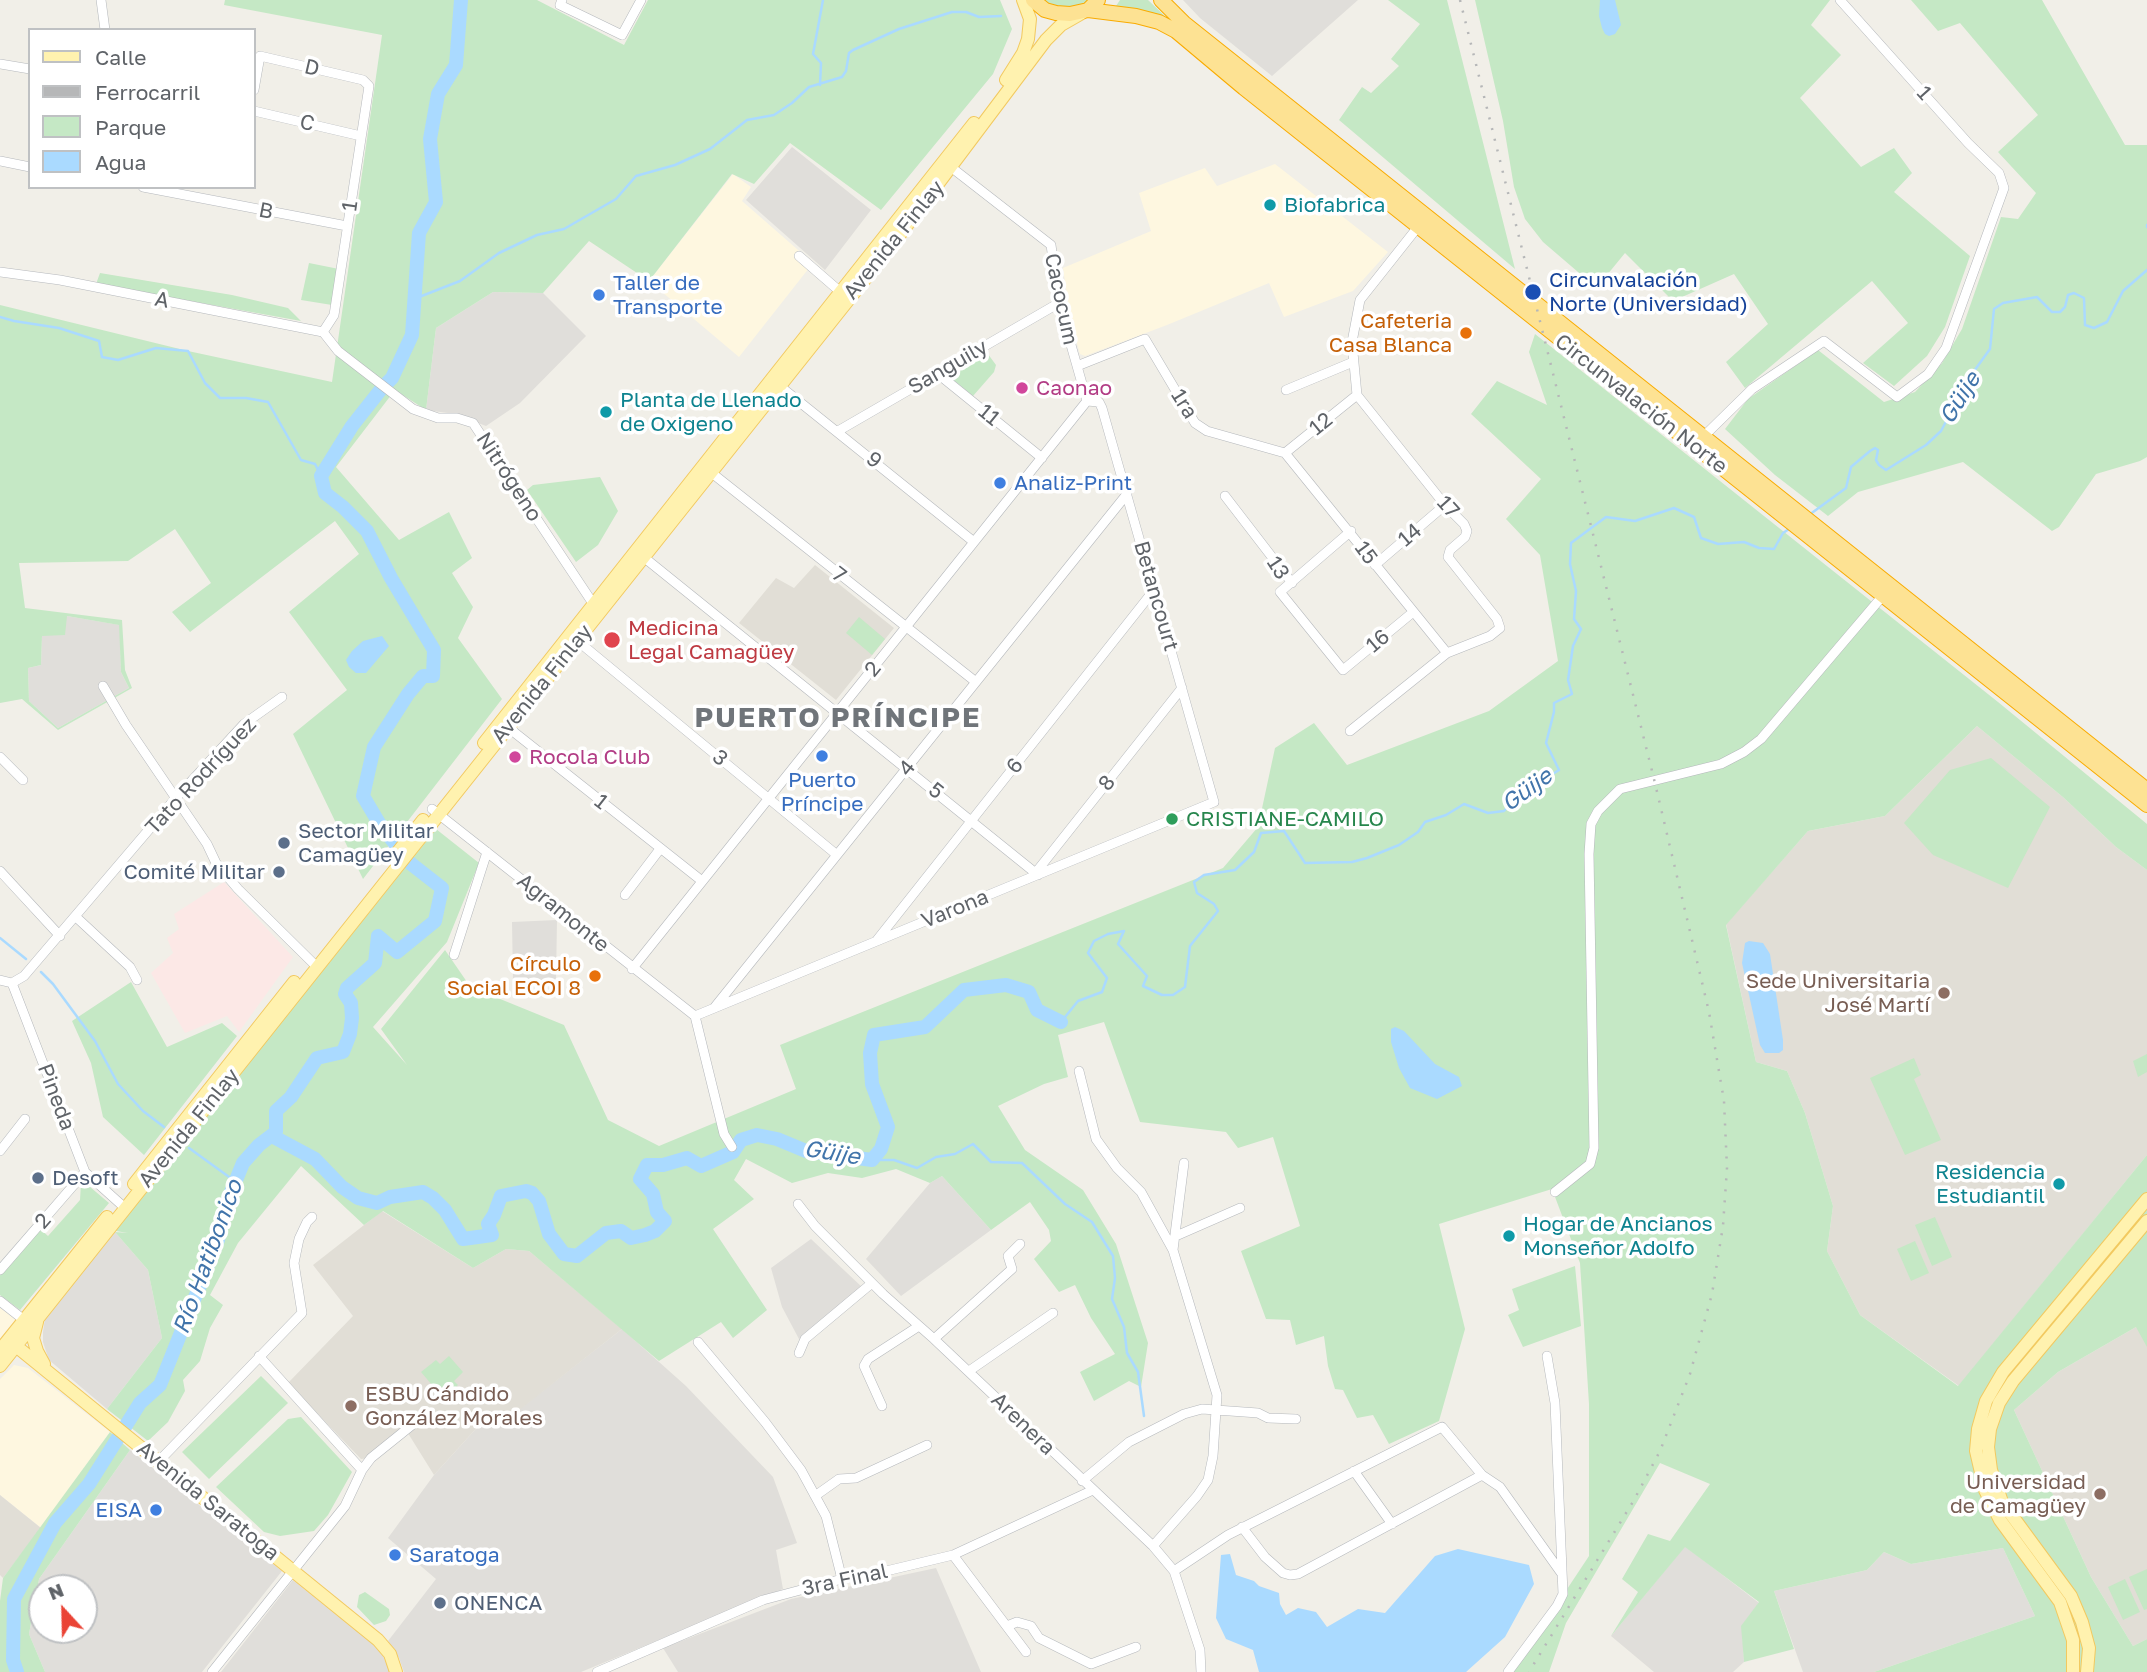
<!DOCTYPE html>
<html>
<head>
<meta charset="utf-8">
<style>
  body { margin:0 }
  #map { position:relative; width:2147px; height:1672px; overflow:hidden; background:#f1efe8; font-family:"Golos Text",sans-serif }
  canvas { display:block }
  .legend { position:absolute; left:28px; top:28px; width:228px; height:161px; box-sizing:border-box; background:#fff; border:2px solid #bfc1c3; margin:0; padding:9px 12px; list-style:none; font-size:21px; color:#5f6368 }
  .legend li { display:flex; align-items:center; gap:14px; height:35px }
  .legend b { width:35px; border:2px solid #bfc1c3 }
  .north { position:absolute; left:28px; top:1574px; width:70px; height:70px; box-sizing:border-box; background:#fff; border:2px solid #bfc1c3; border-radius:50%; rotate:338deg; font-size:19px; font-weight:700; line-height:28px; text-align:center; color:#5f6368 }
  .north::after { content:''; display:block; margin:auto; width:24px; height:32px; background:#ea4335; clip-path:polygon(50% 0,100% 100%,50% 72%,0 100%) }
</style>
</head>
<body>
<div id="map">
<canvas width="2147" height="1672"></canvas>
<ul class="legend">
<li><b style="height:9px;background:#fff2af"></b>Calle</li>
<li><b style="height:9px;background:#b6b7b8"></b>Ferrocarril</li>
<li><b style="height:19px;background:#c5e8c5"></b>Parque</li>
<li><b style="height:19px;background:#aadaff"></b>Agua</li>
</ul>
<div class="north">N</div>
</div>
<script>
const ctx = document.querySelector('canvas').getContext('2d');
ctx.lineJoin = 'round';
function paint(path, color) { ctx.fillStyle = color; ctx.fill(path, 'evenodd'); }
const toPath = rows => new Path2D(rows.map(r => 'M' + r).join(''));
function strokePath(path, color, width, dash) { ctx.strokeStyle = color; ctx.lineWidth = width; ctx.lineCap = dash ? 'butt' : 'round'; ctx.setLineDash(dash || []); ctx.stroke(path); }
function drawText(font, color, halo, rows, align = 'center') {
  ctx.font = font + ' "Golos Text",sans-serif'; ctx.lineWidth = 7; ctx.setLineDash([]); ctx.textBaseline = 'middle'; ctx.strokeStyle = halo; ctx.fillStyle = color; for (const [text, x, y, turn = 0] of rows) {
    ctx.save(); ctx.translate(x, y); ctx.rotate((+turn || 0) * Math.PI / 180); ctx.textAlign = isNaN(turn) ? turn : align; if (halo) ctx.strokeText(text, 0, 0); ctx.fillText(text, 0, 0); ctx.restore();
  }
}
const commercial = toPath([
  [1275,164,1388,252,1353,291,1284,317,1269,283,1167,325,1085,356,1080,354,1071,322,1063,268,1151,231,1139,193,1205,168,1217,186],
  [733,174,751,187,742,201,813,263,739,357,649,281],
  [0,1308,16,1319,0,1339],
  [14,1365,28,1368,110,1432,41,1528,0,1495,0,1379]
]);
const industrial = toPath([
  [1183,0,1358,0,1272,76,1200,18],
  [792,147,871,210,825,270,746,200],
  [493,292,543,293,586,336,520,403,486,426,455,414,426,410,436,328],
  [67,616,120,625,121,672,129,688,58,728,29,701,28,668,41,665,42,635],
  [557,920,556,980,513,980,512,922],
  [942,1176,991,1230,901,1296,866,1259,930,1183],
  [115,1232,148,1270,162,1338,107,1409,49,1360,43,1342,43,1332,45,1318],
  [811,1239,863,1288,799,1339,782,1307,771,1268],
  [622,1329,686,1386,773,1477,797,1543,776,1550,783,1589,581,1672,404,1672,399,1658,388,1641,436,1579,388,1538,434,1475,483,1421,508,1418],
  [130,1450,282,1571,202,1672,45,1672,29,1634,39,1579],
  [42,1588,84,1588,84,1630,42,1630],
  [1685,1546,1759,1603,1742,1626,1744,1662,1733,1672,1654,1672,1611,1636],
  [2003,1548,2035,1616,1874,1672,1803,1672,1774,1591,1867,1570,1884,1552,1911,1564],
  [936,1568,981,1672,678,1672,663,1648,791,1599],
  [293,1580,374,1645,383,1656,390,1672,221,1672]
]);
const education = toPath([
  [815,565,894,628,836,700,739,623,776,578,794,588],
  [1977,726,2064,798,2116,847,2147,870,2147,1155,1959,1386,1860,1315,1827,1251,1833,1206,1805,1113,1787,1071,1756,1062,1726,924,1808,831,1885,816],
  [382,1211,473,1268,506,1249,529,1251,622,1329,508,1419,483,1421,434,1475,406,1430,371,1458,361,1459,288,1383,353,1316,313,1265],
  [2147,1249,2147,1639,2133,1646,2091,1577,2014,1410,2058,1372,2136,1327],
  [0,1495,41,1528,3,1578,0,1575]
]);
const medical = toPath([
  [224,882,293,957,239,1032,227,1016,185,1033,151,973,173,953,167,938,179,929,174,914]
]);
const green = toPath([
  [225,0,537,0,624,45,648,0,1000,0,1012,29,993,74,881,210,790,143,754,184,732,174,649,281,589,241,543,293,493,292,436,328,426,410,395,390,336,467,399,540,449,512,472,558,452,573,473,607,458,638,502,699,363,879,293,734,347,690,289,612,359,554,335,521,190,632,172,612,211,583,175,529,128,561,19,563,25,608,122,620,125,670,132,688,58,730,22,699,0,703,0,305,188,351,332,382,382,35,224,5],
  [67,616,119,625,121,672,129,688,58,728,29,701,28,668,41,665,42,636,65,635],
  [1037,0,1099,0,1062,11],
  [1120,0,1148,0,1169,20,1116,6],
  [1388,0,1447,0,1515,269,1339,120,1362,87,1371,93,1399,66,1391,59,1420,24],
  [1475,0,1830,0,1811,25,1841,55,1800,98,1861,167,1894,148,1912,173,1894,192,1970,256,1945,327,1927,356,1894,386,1863,363,1908,323,1872,281,1745,388,1726,362,1768,324,1734,274,1673,301,1625,253,1598,286,1592,284,1543,242,1525,219,1514,187,1503,121],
  [1911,0,2042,0,2125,145,2147,145,2147,457,2140,461,2096,474,2059,527,2052,531,1963,462,1858,492,1828,516,1775,475,1725,429,1748,399,1818,350,1884,402,1915,392,1942,363,1962,329,2001,217,2018,219,2036,193,1998,152,2038,115,1960,23,1938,31],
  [309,263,339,269,332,305,301,300],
  [100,273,232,295,288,308,301,321,96,284],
  [1535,334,1998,702,2147,824,2147,870,2116,847,2064,798,1977,726,1885,816,1808,831,1726,925,1756,1062,1787,1071,1805,1113,1833,1206,1827,1251,1860,1315,1958,1386,2147,1155,2147,1347,2136,1327,2058,1372,2014,1410,2091,1577,2133,1646,2147,1639,2147,1672,1874,1672,2035,1616,2003,1548,1911,1564,1884,1552,1867,1570,1774,1591,1794,1649,1744,1662,1741,1626,1759,1602,1685,1547,1611,1636,1638,1592,1622,1579,1648,1534,1670,1541,1710,1484,1660,1463,1566,1623,1549,1672,1512,1672,1589,1556,1589,1404,1580,1263,1552,1189,1439,1224,1465,1329,1439,1421,1389,1444,1373,1415,1357,1418,1343,1390,1335,1389,1328,1366,1324,1336,1296,1345,1290,1320,1266,1319,1241,1251,1300,1226,1273,1137,1238,1148,1226,1132,1140,1122,1104,1022,1058,1035,1068,1077,1044,1084,998,1106,1025,1150,1083,1190,1116,1244,1148,1343,1141,1387,1129,1381,1094,1401,1080,1372,1115,1354,1091,1318,1075,1285,1059,1292,1034,1259,1051,1241,1049,1230,1030,1202,991,1230,942,1176,930,1183,896,1169,862,1178,828,1173,792,1183,746,1159,734,1180,754,1199,713,1229,767,1310,733,1338,721,1322,659,1361,529,1251,506,1249,473,1268,383,1211,364,1225,301,1166,238,1243,210,1295,223,1305,210,1328,200,1361,183,1380,185,1391,168,1422,148,1441,107,1409,162,1338,148,1270,115,1232,128,1233,116,1231,120,1224,436,829,479,863,447,942,373,1027,407,1065,381,1029,445,950,478,998,483,992,564,1025,608,1120,659,1146,796,1089,780,1045,1223,868,1258,827,1275,748,1314,723,1347,765,1489,711,1558,661,1540,555,1506,519,1541,479,1471,414,1497,381,1547,405,1529,352],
  [985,350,996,365,994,372,973,396,945,373],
  [600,477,618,511,598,545,576,562,527,490,533,485],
  [859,617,885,639,872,655,846,633],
  [1991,758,2050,807,2008,888,1933,855,1904,823,1950,770],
  [131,982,167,1047,222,1023,237,1036,144,1155,103,1117,91,1063,72,1021],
  [2147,1054,2147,1072,2138,1077,2133,1061],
  [1914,1058,1921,1075,1914,1079,1941,1140,1905,1155,1870,1078],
  [83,1181,109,1203,20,1310,0,1295,0,1273,39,1228,48,1236,80,1200,81,1183],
  [1935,1217,1952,1257,1932,1266,1915,1225],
  [1915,1241,1929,1273,1911,1281,1897,1249],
  [1575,1266,1581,1326,1523,1347,1508,1315,1519,1310,1512,1289],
  [449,1356,463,1372,454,1381,458,1385,443,1398,421,1372,436,1360,440,1364],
  [261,1376,288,1403,209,1479,182,1452],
  [301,1417,352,1472,328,1515,314,1531,280,1536,264,1532,216,1487,288,1419],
  [110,1432,130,1450,39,1579,29,1634,45,1672,0,1672,0,1601,3,1578],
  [2147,1569,2147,1609,2144,1610,2129,1577],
  [2125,1579,2140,1612,2123,1620,2108,1587],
  [365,1592,389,1609,390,1615,386,1621,374,1625,357,1607,359,1595]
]);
const water = toPath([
  [1600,0,1615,0,1621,25,1615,34,1609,36,1605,34,1602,28,1599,16],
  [382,636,389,646,366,673,356,673,349,667,346,660,352,651,363,641],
  [1749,941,1763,943,1770,954,1783,1040,1783,1050,1779,1053,1765,1053,1760,1045,1742,963,1745,943],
  [1395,1027,1404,1031,1435,1064,1459,1077,1462,1086,1437,1099,1410,1088,1399,1068,1391,1042,1391,1029],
  [1458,1549,1529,1565,1534,1584,1505,1637,1466,1672,1259,1672,1253,1650,1226,1639,1216,1618,1221,1555,1230,1554,1236,1575,1254,1581,1259,1586,1279,1593,1280,1604,1286,1615,1298,1608,1316,1612,1327,1627,1358,1609,1385,1613,1435,1556]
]);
const stream = toPath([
  [820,85,821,63,813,54,823,0],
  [2147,225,2147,227],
  [414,299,460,281,499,253,537,235,564,229,616,199,636,176,675,165,710,149,747,120,774,115,792,103,809,87,842,77,846,71,849,53,853,50,899,29,952,12,966,12,979,17,1001,16],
  [0,317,14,321,59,328,99,341,102,357,118,360,156,348,188,351,205,383,220,398,246,398,268,402,301,460,315,464,321,476],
  [1809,515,1846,488,1851,467,1870,451,1875,448,1878,450,1876,460,1879,465,1886,470,1926,445,1941,431,1969,378,1990,349,1994,309,2003,303,2037,297,2052,312,2060,312,2065,307,2068,295,2074,293,2084,298,2085,325,2094,328,2107,322,2123,291,2147,270],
  [0,938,26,959],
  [41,972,53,984,95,1041,118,1084,143,1111,164,1127],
  [1061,1022,1078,1001,1102,992,1107,978,1088,953,1094,941,1108,934,1124,931,1118,944,1147,976,1143,986,1162,995,1173,995,1185,987,1190,946,1218,911,1214,904,1197,893,1194,882,1204,875,1235,870,1254,852,1261,833,1284,831,1305,863,1352,862,1367,858,1399,845,1418,832,1425,822,1446,815,1464,804,1488,813,1504,811,1518,796,1559,770,1546,743,1554,712,1554,703,1572,694,1568,680,1573,646,1581,629,1574,619,1576,591,1570,564,1571,543,1606,517,1635,521,1674,508,1694,517,1701,538,1718,544,1744,542,1759,548,1774,549,1783,533,1789,529],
  [189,1148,236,1182],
  [872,1160,894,1160,917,1168,936,1157,955,1154,973,1144,991,1162,1022,1163,1065,1204,1092,1222,1113,1256,1115,1278,1112,1299,1124,1327,1127,1353,1138,1372,1144,1416]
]);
const river = toPath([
  [272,1136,315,1159,342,1187,358,1198,377,1203,390,1197,423,1192,433,1198,445,1210,463,1239,492,1235,488,1224,494,1215,501,1196,526,1191,532,1193,539,1201,549,1234,564,1254,577,1256,606,1233,621,1231,631,1238,645,1235,655,1231,665,1221,657,1212,653,1194,640,1179,647,1165,663,1165,687,1158,701,1166,733,1152,741,1140,757,1135,777,1139,806,1151,872,1160,881,1149,888,1127,872,1084,870,1053,874,1035,925,1027,964,990,1006,985,1029,992,1037,1010,1061,1022],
  [17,1672,13,1660,14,1599,55,1523,89,1484,140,1403,160,1385,218,1240,227,1202,243,1163,259,1145,276,1132,276,1111,291,1097,317,1058,343,1052,350,1034,352,1018,351,1003,345,994,347,988,375,963,378,936,397,952,435,921,442,888,410,863,379,823,363,796,374,747,408,694,423,676,433,676,434,650,391,578,367,531,343,507,325,493,321,476,352,426,382,388,392,378,412,335,419,233,436,202,430,139,438,94,456,65,461,0]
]);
const minor = toPath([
  [101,0,105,30],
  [562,0,560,5,622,35,641,0],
  [0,64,30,69],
  [254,90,260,56,363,80,369,86,334,315,323,332],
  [254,111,361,136],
  [0,161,30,167],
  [947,164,1051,245,1059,303,1087,401],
  [143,187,347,226],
  [799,256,844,295],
  [0,272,60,280,323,332],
  [323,332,338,351,413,409,438,418,457,418,473,423,596,608],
  [1077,366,1145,339,1195,423,1207,431,1285,453],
  [937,373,1042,458],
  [776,383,974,542],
  [1286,390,1353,362],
  [1357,395,1352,342,1360,300,1421,223],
  [838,431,1059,303],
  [1702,438,1752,389,1824,341,1897,397,1928,374,1946,348,2004,188,1999,173,1968,143,1840,0],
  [1285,453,1447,653],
  [1285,453,1357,395],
  [708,470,976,682],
  [1225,496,1292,583],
  [1351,531,1280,592,1343,670,1412,613],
  [641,555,1038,875],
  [1375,565,1445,505],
  [574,638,837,855],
  [103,686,126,725,207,844,216,863,238,889,317,967],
  [505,725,702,881],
  [1350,731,1447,653,1490,636,1500,628,1497,619,1448,557,1450,550,1465,537,1467,531,1464,524,1445,505,1357,395],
  [0,757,23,780],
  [432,809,695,1016],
  [0,871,60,936],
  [1033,876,1182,688],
  [625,895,660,849],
  [76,917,130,967,137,980],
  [877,940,1154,590],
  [454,955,487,852],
  [632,969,1087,401],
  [0,980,12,983,85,1172,125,1208],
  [12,983,24,976,175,799,244,724,282,697],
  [714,1008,1127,494],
  [695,1016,1214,802,1102,408,1099,402,1087,401],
  [695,1016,724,1134,732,1147],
  [1079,1071,1096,1139,1117,1168,1141,1192,1173,1250,1217,1395,1213,1456,1208,1480,1197,1496,1153,1546],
  [0,1151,25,1119],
  [1555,1192,1590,1164,1594,1148,1589,854,1591,824,1598,811,1620,789,1721,764,1744,752,1761,739,1886,592],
  [798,1204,815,1226,883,1294,934,1339,1153,1546,1174,1571,1200,1650,1201,1672],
  [1176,1236,1240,1208],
  [1173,1250,1184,1163],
  [0,1270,85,1172],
  [0,1301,29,1324],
  [934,1339,1012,1269,1008,1256,1020,1244],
  [698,1342,765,1422,801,1470,826,1516,842,1579],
  [799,1353,805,1339,872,1283],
  [259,1356,362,1470],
  [969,1371,1053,1313],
  [882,1406,864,1366,868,1359,919,1326],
  [159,1461,302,1313,294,1263,299,1239,307,1222,312,1217],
  [1354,1471,1392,1524],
  [1082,1481,1129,1442,1184,1414,1202,1409,1258,1413,1268,1418,1296,1419],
  [815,1496,839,1479,856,1478,927,1445],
  [1242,1527,1265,1557,1283,1573,1290,1575,1298,1574,1482,1475],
  [953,1555,1026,1652],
  [1174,1571,1228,1535,1442,1427,1482,1475,1500,1487,1562,1574],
  [1007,1626,1017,1622,1031,1626,1039,1638,1091,1664,1136,1647],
  [212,1672,345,1506,362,1470,371,1458,412,1425],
  [597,1672,763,1600,842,1579,882,1572,953,1555,1093,1490],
  [1508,1672,1557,1606,1563,1594,1555,1403,1547,1356]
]);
const major = toPath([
  [1006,80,1023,53,1028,39,1030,19,1023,0],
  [484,743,974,123],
  [393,858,423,820],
  [134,1184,294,982],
  [37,1322,33,1338,37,1351,44,1364],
  [11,1342,378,1640,390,1654,396,1672],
  [0,1350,107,1217],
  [0,1366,889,249,1046,40,1061,25,1082,13],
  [2073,1672,2073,1640,2060,1602,2000,1520,1985,1490,1976,1451,1978,1429,1986,1401,2003,1372,2147,1199],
  [2087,1672,2089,1648,2082,1622,2071,1596,2002,1502,1991,1470,1988,1447,1990,1429,1999,1403,2013,1381,2147,1221]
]);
const highway = toPath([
  [1033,0,1045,10,1056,13,1070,14,1088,10,1098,0],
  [1161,0,1184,23,2147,790],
  [1088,10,1136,16,1159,22,1176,31,1244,88,2147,805]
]);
const rail = toPath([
  [1460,0,1654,779,1709,1012,1724,1101,1727,1168,1723,1226,1712,1294,1690,1374,1660,1451,1634,1500,1529,1672]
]);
const markers = [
  [1270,205,7,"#0f9aa8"],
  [1533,292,9,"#1a4fb4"],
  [599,295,7,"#3f7fe0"],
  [1466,333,7,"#e8710a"],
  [1022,388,7,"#d1479c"],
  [606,412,7,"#0f9aa8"],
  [1000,483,7,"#3f7fe0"],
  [612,640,9,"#e0444e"],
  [822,756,7,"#3f7fe0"],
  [515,757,7,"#d1479c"],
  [1172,819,7,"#2e9e5b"],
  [284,843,7,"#5c6f8a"],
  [279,872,7,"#5c6f8a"],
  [595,976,7,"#e8710a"],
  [1944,993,7,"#8d6e63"],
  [38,1178,7,"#5c6f8a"],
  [2059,1184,7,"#0f9aa8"],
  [1509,1236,7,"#0f9aa8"],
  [351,1406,7,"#8d6e63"],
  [2100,1494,7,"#8d6e63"],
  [156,1510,7,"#3f7fe0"],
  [395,1555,7,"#3f7fe0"],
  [440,1603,7,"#5c6f8a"]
];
const streetNames = [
  ["D",312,68,13],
  ["1",1924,93,48],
  ["C",307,123,14],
  ["1",350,206,-82],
  ["B",266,211,11],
  ["Avenida Finlay",894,240,-51],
  ["Cacocum",1061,299,78],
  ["A",162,300,11],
  ["Sanguily",948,367,-30],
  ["1ra",1184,404,58],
  ["Circunvalación Norte",1641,404,38],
  ["11",989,415,39],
  ["12",1321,424,-39],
  ["9",874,460,39],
  ["Nitrógeno",509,477,57],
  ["17",1448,507,48],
  ["14",1410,535,-40],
  ["15",1366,553,54],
  ["13",1278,568,57],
  ["7",839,575,38],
  ["Betancourt",1156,596,74],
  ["16",1378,641,-40],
  ["2",873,669,-51],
  ["Avenida Finlay",542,684,-51],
  ["3",720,758,39],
  ["6",1015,766,-52],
  ["4",907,768,-51],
  ["Tato Rodríguez",201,776,-47],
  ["8",1107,783,-52],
  ["5",936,791,39],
  ["1",601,802,38],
  ["Varona",955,909,-22],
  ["Agramonte",563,913,39],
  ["Pineda",56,1097,69],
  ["Avenida Finlay",189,1128,-51],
  ["2",43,1221,-49],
  ["Arenera",1023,1424,44],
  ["Avenida Saratoga",208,1501,39],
  ["3ra Final",845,1580,-12]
];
const cultureNames = [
  ["Biofabrica",1284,205],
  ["Planta de Llenado",620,400],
  ["de Oxigeno",620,424],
  ["Residencia",2045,1172,"right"],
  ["Estudiantil",2045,1196,"right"],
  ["Hogar de Ancianos",1523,1224],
  ["Monseñor Adolfo",1523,1248]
];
const transitNames = [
  ["Circunvalación",1549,280],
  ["Norte (Universidad)",1549,304]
];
const shopNames = [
  ["Taller de",613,283],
  ["Transporte",613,307],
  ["Analiz-Print",1014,483],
  ["Puerto",822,780,"center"],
  ["Príncipe",822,804,"center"],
  ["EISA",142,1510,"right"],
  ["Saratoga",409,1555]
];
const foodNames = [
  ["Cafeteria",1452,321],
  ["Casa Blanca",1452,345],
  ["Círculo",581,964],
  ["Social ECOI 8",581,988]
];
const hotelNames = [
  ["Caonao",1036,388],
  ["Rocola Club",529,757]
];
const healthNames = [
  ["Medicina",628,628],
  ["Legal Camagüey",628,652]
];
const leisureNames = [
  ["CRISTIANE-CAMILO",1186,819]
];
const serviceNames = [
  ["Sector Militar",298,831],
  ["Camagüey",298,855],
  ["Comité Militar",265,872,"right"],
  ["Desoft",52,1178],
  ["ONENCA",454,1603]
];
const educationNames = [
  ["Sede Universitaria",1930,981],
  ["José Martí",1930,1005],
  ["ESBU Cándido",365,1394,"left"],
  ["González Morales",365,1418,"left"],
  ["Universidad",2086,1482],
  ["de Camagüey",2086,1506]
];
const waterNames = [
  ["Güije",1960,398,-58],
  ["Güije",1527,790,-36],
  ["Güije",832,1153,9],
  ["Río Hatibonico",208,1257,-70]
];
const districtNames = [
  ["PUERTO PRÍNCIPE",838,718]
];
paint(commercial, '#fef7e0');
paint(industrial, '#e0deda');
paint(education, '#e1ded6');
paint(medical, '#fce8e6');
paint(green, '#c5e8c5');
paint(water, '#aadaff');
strokePath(stream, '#aadaff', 2.5);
strokePath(river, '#aadaff', 14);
strokePath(minor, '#b5b8bc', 10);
strokePath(major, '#f2c960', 14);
strokePath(highway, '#f9ab00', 16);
strokePath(minor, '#fff', 9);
strokePath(major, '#fff2af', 12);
strokePath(highway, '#fde293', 14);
strokePath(rail, '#b6b7b8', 2.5, [2, 9]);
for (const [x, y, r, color] of markers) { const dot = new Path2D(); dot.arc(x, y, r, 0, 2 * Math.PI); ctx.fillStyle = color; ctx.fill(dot); strokePath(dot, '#fff', 2.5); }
drawText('21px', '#5f6368', '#fff', streetNames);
drawText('21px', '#0d838f', '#fff', cultureNames, 'left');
drawText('21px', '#164399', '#fff', transitNames, 'left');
drawText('21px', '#366cbe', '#fff', shopNames, 'left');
drawText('21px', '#c56008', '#fff', foodNames, 'right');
drawText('21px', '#b23c85', '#fff', hotelNames, 'left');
drawText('21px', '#be3a42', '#fff', healthNames, 'left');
drawText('21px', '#27864d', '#fff', leisureNames, 'left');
drawText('21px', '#4e5e75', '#fff', serviceNames, 'left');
drawText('21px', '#785e54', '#fff', educationNames, 'right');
drawText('italic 23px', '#4174aa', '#fff', waterNames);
ctx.letterSpacing = '2px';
drawText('bold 28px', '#70757a', '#fff', districtNames);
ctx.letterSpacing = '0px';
</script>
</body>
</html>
